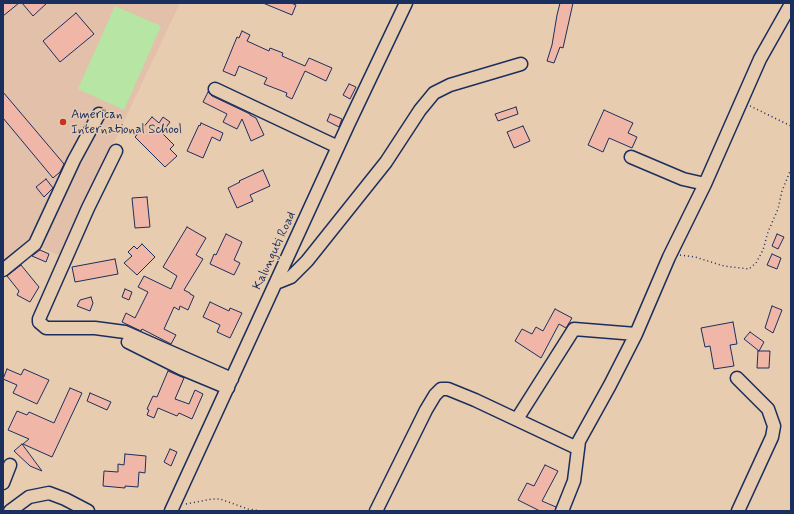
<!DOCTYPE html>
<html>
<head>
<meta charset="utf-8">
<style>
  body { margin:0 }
  #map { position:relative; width:794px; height:514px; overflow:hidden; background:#e8ccaf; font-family:Mynerve,sans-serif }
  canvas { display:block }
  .frame { position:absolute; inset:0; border:4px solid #1b2f5e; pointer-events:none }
</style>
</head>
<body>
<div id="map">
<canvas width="794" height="514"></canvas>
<div class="frame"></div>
</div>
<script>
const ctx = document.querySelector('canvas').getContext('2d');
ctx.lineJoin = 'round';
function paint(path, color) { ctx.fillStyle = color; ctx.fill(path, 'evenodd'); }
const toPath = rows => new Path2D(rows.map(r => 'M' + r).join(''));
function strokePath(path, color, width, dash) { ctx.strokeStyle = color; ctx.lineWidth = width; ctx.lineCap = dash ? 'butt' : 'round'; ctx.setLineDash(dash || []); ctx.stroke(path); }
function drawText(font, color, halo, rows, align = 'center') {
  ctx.font = font + ' Mynerve,sans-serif'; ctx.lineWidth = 3; ctx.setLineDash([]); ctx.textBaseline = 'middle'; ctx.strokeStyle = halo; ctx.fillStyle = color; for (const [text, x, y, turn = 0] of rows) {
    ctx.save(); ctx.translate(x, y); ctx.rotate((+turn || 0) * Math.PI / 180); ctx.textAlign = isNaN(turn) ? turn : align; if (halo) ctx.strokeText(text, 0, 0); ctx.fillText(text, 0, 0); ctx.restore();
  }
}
const built = toPath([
  [3,3,180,3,60,256,30,242,3,263]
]);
const green = toPath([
  [115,6,161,26,124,110,78,89]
]);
const building = toPath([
  [3,3,19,3,3,16,3,3],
  [22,3,47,3,33,16,22,3],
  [263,3,291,3,296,5,292,15,263,3],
  [560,3,573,3,563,48,560,47,554,63,547,61,552,45,557,15,560,3],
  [76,13,94,34,60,62,43,41,76,13],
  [242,31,250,35,247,41,269,51,270,48,283,53,282,56,305,66,309,58,332,68,326,81,305,71,292,99,286,96,287,93,264,84,267,78,239,66,235,76,223,71,237,37,239,38,242,31],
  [349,84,356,87,350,99,343,95,349,84],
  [3,92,64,164,60,172,53,178,3,118,3,92],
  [208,92,212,96,250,114,250,115,256,118,264,135,251,141,242,119,237,129,223,122,227,114,203,102,208,92],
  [516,107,518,114,498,121,495,114,516,107],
  [604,110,633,123,628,133,637,137,632,148,609,138,603,152,588,145,604,110],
  [330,114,342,119,339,127,327,121,330,114],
  [152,117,159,123,163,117,170,122,162,133,174,145,170,149,177,156,165,167,135,137,152,117],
  [201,123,223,133,220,141,212,137,203,158,187,151,199,125,200,126,201,123],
  [523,126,530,141,514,148,507,132,523,126],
  [263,170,270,186,250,195,253,201,237,208,228,188,240,182,239,181,263,170],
  [46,179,53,188,44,197,36,187,46,179],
  [147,197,150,227,135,228,132,198,147,197],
  [187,227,206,238,196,255,203,259,184,290,190,293,190,294,194,296,188,310,180,306,179,310,174,307,164,329,176,335,171,344,142,329,141,331,122,322,126,313,135,318,148,292,138,287,144,276,171,289,177,276,163,267,187,227],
  [226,234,242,242,234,260,240,263,234,275,210,264,214,254,216,255,226,234],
  [777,234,784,237,778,249,772,246,777,234],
  [142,244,155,257,137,275,124,263,132,256,128,252,134,246,137,249,142,244],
  [40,250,49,254,46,262,32,256,40,250],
  [772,254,781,258,777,269,767,265,772,254],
  [115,259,118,274,75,282,72,267,115,259],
  [21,265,39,287,30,302,17,295,19,291,7,276,21,265],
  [125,289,132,292,129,300,122,297,125,289],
  [91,297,93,303,90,311,77,306,80,300,91,297],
  [210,302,229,311,230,308,242,313,230,338,217,332,220,325,203,317,210,302],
  [772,306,782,310,773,333,765,328,772,306],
  [555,309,572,318,566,328,559,324,541,358,515,341,522,329,532,334,536,327,543,331,555,309],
  [733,322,737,344,730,345,734,366,714,369,710,346,705,347,701,328,733,322],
  [750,332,764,342,759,351,744,339,750,332],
  [758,351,770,351,769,368,757,368,758,351],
  [7,369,21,375,24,369,49,380,37,404,13,393,17,385,3,379,7,369],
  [168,371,184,378,175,399,189,404,195,390,203,394,192,419,179,413,177,416,158,408,154,418,147,415,149,410,147,409,153,396,157,397,168,371],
  [70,388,82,393,52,457,23,444,29,439,8,430,17,411,27,415,29,412,54,423,70,388],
  [90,393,111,402,107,410,87,401,90,393],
  [22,444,42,471,30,466,14,451,22,444],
  [170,449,177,452,171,466,164,462,170,449],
  [125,454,146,456,145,473,139,472,138,487,125,486,125,488,103,486,104,471,118,472,118,464,124,465,125,454],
  [545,465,558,471,542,501,556,507,555,511,540,511,518,500,527,483,534,486,545,465]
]);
const path = toPath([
  [750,106,791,126],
  [680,255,695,257,724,266,749,269,756,263,763,250,768,232,778,209,782,191,791,169],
  [186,504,212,499,220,499,248,509,261,511]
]);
const minor = toPath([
  [215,89,338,147],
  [116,151,88,208,39,319,39,322,46,328,95,328,125,332,232,379],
  [631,157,683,179,705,184],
  [3,270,35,244,74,160,99,114],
  [276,283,291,277,307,261,386,162,420,110,434,93,450,85,521,64],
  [128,342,180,368,228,388],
  [737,378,768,409,774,426,772,437,738,511],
  [517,419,574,329,636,334],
  [3,483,10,465],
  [10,511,29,497,49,493,65,499,88,511],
  [171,511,348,125,406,3],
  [376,511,426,410,435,395,441,389,448,389,475,400,577,448],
  [562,511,574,481,579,441,610,385,636,334,669,257,705,184,760,59,791,4]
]);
const markers = [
  [63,122,4,"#c8321e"]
];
const poiNames = [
  ["American",71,115],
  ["International School",71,130]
];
const streetNames = [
  ["Kalunguti Road",275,251,-65]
];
paint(built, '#e2c0aa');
paint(green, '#b6e5a4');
paint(building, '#f0b7a8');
strokePath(building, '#1b2f5e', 1);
strokePath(minor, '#1b2f5e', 15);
strokePath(path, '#1b2f5e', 1.5, [1, 3]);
strokePath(minor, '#e8ccaf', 12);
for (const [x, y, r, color] of markers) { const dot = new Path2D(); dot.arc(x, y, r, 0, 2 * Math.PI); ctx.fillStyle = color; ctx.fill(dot); strokePath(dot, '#e8ccaf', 1.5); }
drawText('13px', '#1b2f5e', '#e8ccaf', poiNames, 'left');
drawText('13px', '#1b2f5e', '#e8ccaf', streetNames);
</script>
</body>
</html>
